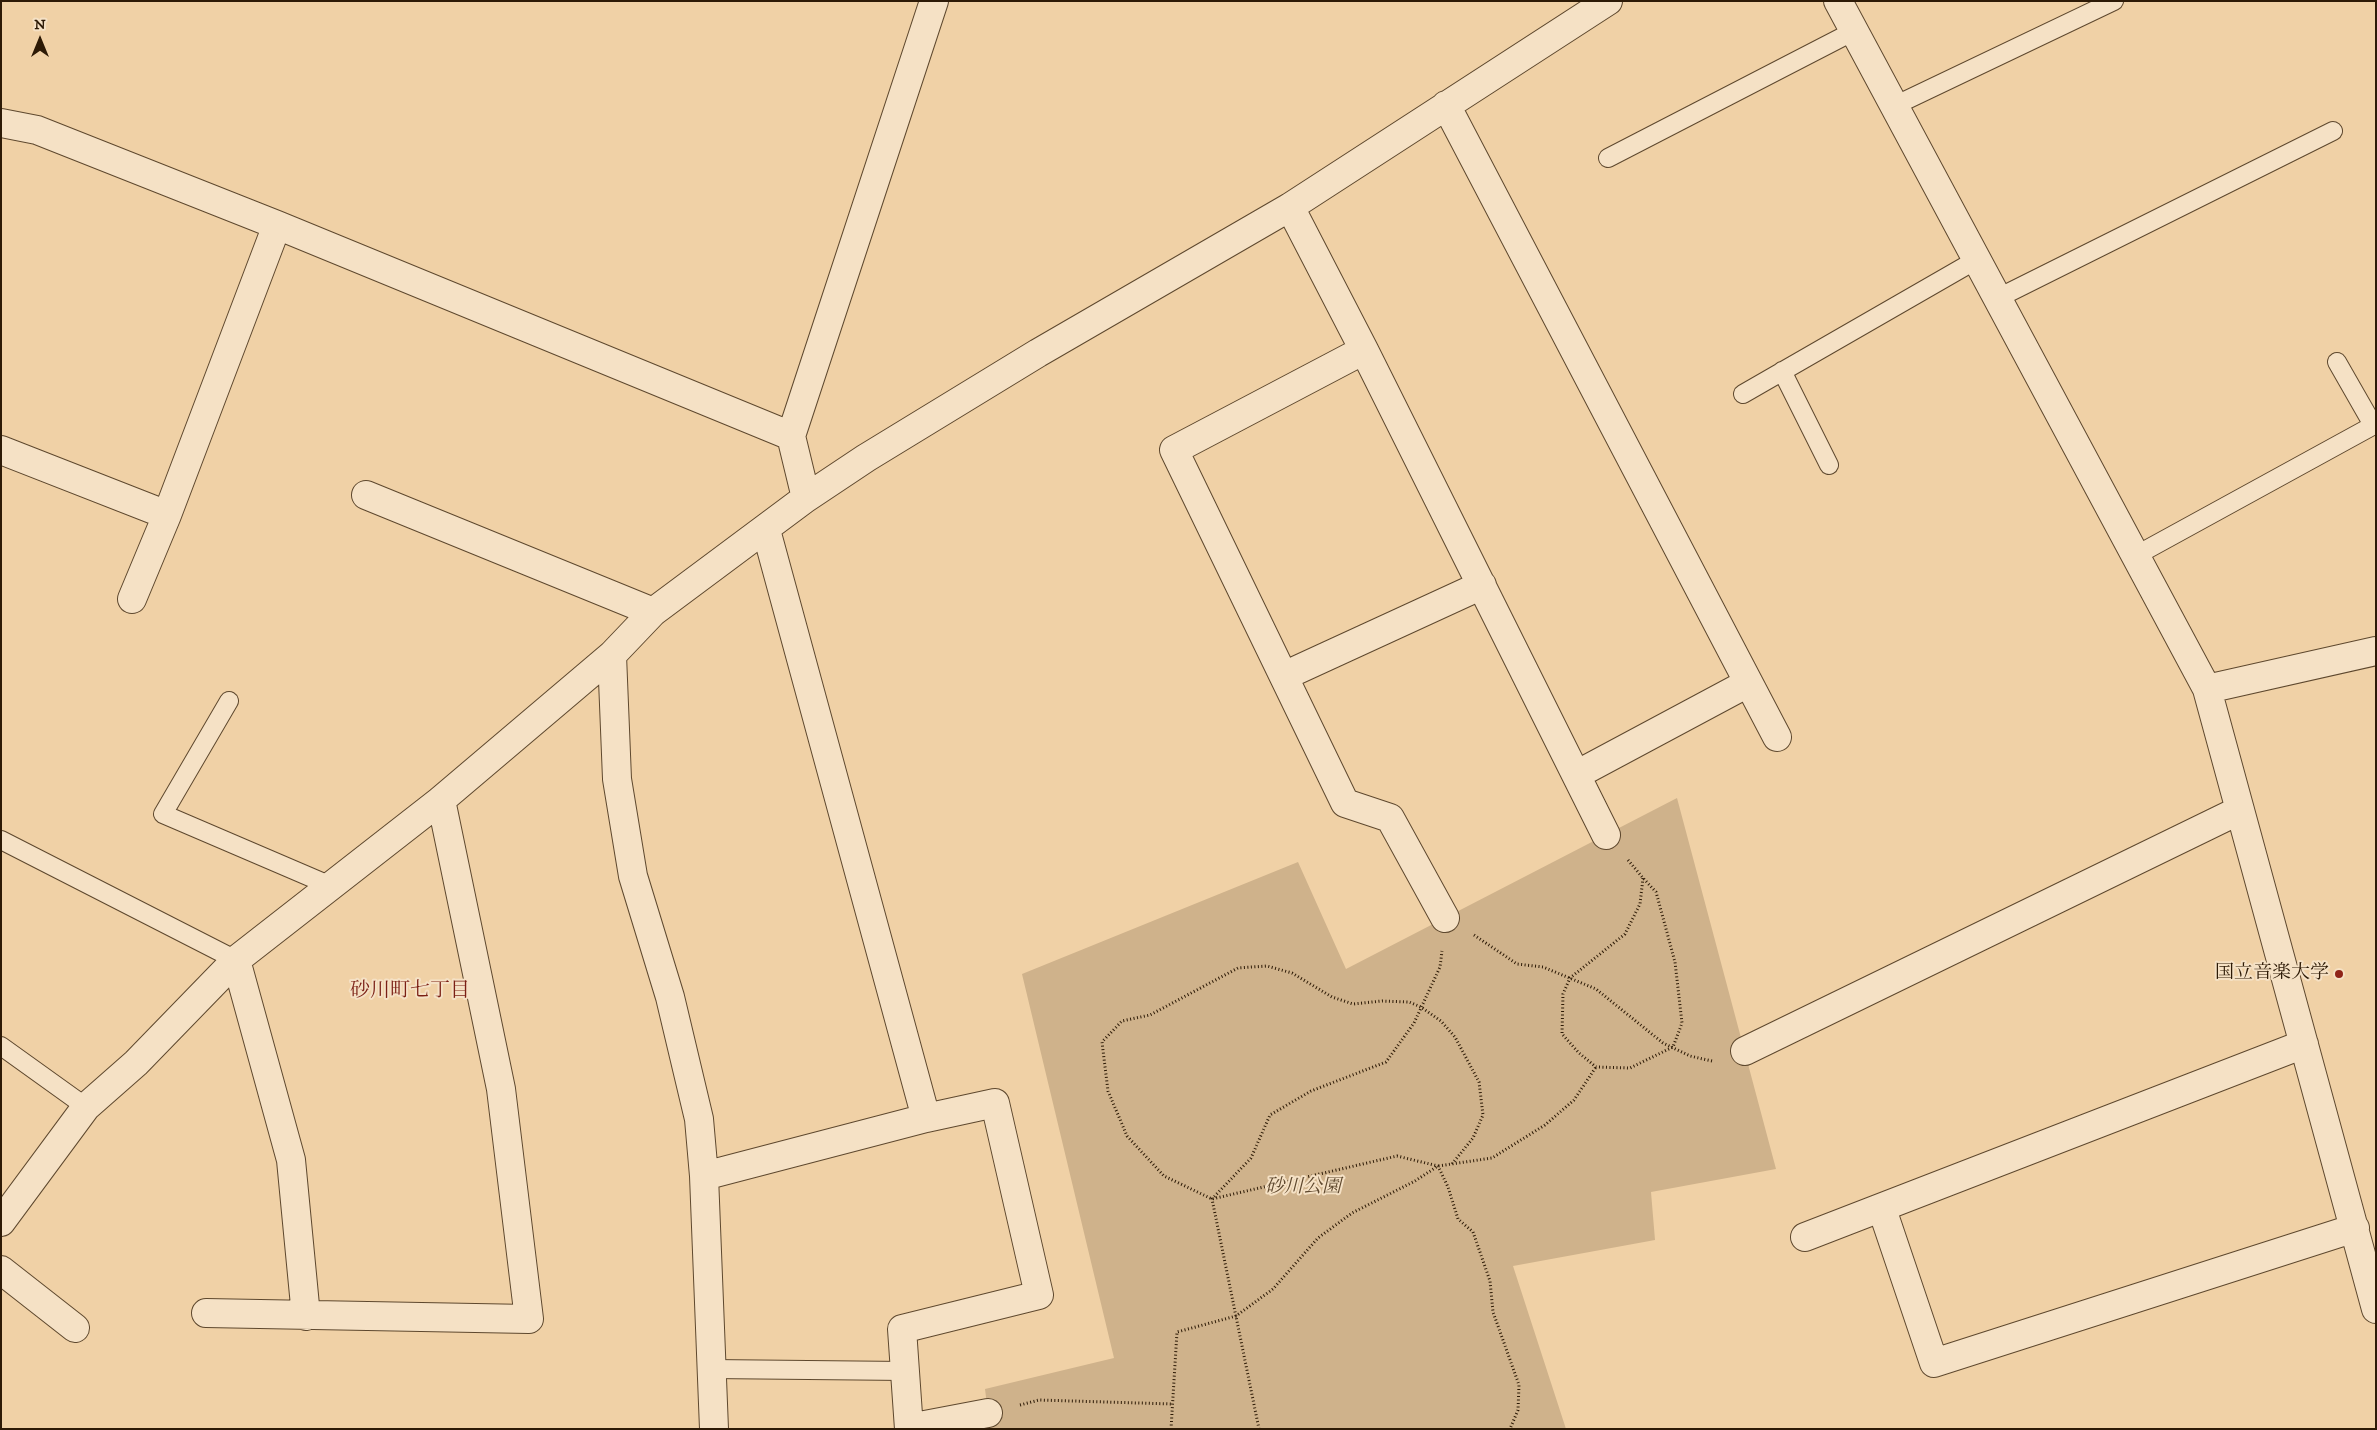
<!DOCTYPE html>
<html>
<head>
<meta charset="utf-8">
<style>
  body { margin:0 }
  #map { position:relative; width:2377px; height:1430px; overflow:hidden; background:#f0d1a6; font-family:"IM FELL DW Pica",serif }
  canvas { display:block }
  .frame { position:absolute; inset:0; border:2px solid #2d1a06; pointer-events:none }
  .north { position:absolute; left:15px; top:15px; width:50px; height:50px; -webkit-text-stroke:4px #f5e1c5; paint-order:stroke; rotate:0deg; font-size:14px; font-weight:700; line-height:20px; text-align:center; color:#2d1a06 }
  .north::after { content:''; display:block; margin:auto; width:18px; height:22px; background:#2d1a06; clip-path:polygon(50% 0,100% 100%,50% 72%,0 100%) }
</style>
</head>
<body>
<div id="map">
<canvas width="2377" height="1430"></canvas>
<div class="frame"></div>
<div class="north">N</div>
</div>
<script>
const ctx = document.querySelector('canvas').getContext('2d');
ctx.lineJoin = 'round';
function paint(path, color) { ctx.fillStyle = color; ctx.fill(path, 'evenodd'); }
const toPath = rows => new Path2D(rows.map(r => 'M' + r).join(''));
function strokePath(path, color, width, dash) { ctx.strokeStyle = color; ctx.lineWidth = width; ctx.lineCap = dash ? 'butt' : 'round'; ctx.setLineDash(dash || []); ctx.stroke(path); }
function drawText(font, color, halo, rows, align = 'center') {
  ctx.font = font + ' "IM FELL DW Pica","Noto Serif JP",serif'; ctx.lineWidth = 4; ctx.setLineDash([]); ctx.textBaseline = 'middle'; ctx.strokeStyle = halo; ctx.fillStyle = color; for (const [text, x, y, turn = 0] of rows) {
    ctx.save(); ctx.translate(x, y); ctx.rotate((+turn || 0) * Math.PI / 180); ctx.textAlign = isNaN(turn) ? turn : align; if (halo) ctx.strokeText(text, 0, 0); ctx.fillText(text, 0, 0); ctx.restore();
  }
}
const green = toPath([
  [1677,798,1776,1169,1651,1192,1655,1240,1513,1266,1566,1429,990,1429,985,1389,1114,1358,1022,974,1298,862,1346,969]
]);
const path = toPath([
  [1628,860,1643,878,1656,892,1675,962,1682,1023,1673,1047,1630,1068,1596,1067,1579,1053,1562,1034,1563,994,1570,978,1625,934,1640,904,1643,878],
  [1474,935,1517,964,1543,967,1596,989,1663,1043,1690,1056,1712,1061],
  [1452,1164,1473,1138,1483,1115,1479,1082,1455,1037,1441,1021,1421,1007,1409,1002,1382,1001,1353,1004,1332,997,1292,973,1267,966,1238,968,1150,1015,1122,1021,1102,1042,1108,1091,1127,1136,1164,1176,1212,1199,1397,1156,1438,1166,1448,1187,1458,1219,1473,1232,1490,1281,1493,1312,1519,1385,1518,1410,1510,1429],
  [1020,1405,1039,1400,1172,1404],
  [1171,1429,1177,1332,1236,1316,1273,1289,1318,1238,1352,1213,1415,1181,1438,1166,1492,1158,1545,1125,1574,1100,1596,1067],
  [1259,1429,1212,1199,1251,1158,1270,1115,1311,1091,1386,1062,1414,1023,1440,967,1442,951]
]);
const service = toPath([
  [1894,106,2114,1],
  [1608,158,1854,31],
  [1998,298,2333,131],
  [2337,362,2373,425],
  [1782,371,1829,465],
  [1743,394,1976,260],
  [2135,556,2376,424],
  [229,701,163,814,331,886],
  [1,840,236,960],
  [1,1046,86,1107],
  [711,1369,905,1371]
]);
const minor = toPath([
  [1838,1,2207,689,2376,1309],
  [1446,105,1777,737],
  [1,123,37,130,277,225,791,436],
  [1290,207,1364,350,1606,835],
  [1364,350,1174,450,1345,803,1390,818,1445,918],
  [1,450,167,515],
  [366,495,653,612],
  [806,498,791,436,934,1],
  [766,530,926,1118,995,1103,1039,1295,902,1329,909,1429],
  [132,599,167,515,277,225],
  [612,655,617,779,633,876,670,997,699,1119,704,1176,714,1429],
  [1284,676,1482,585],
  [2207,689,2376,651],
  [1576,775,1748,683],
  [236,960,291,1160,306,1316],
  [1745,1051,2240,810],
  [704,1176,926,1118],
  [1882,1209,1934,1363,2355,1228],
  [1,1222,86,1107,136,1063,236,960,441,800,612,655,653,612,806,498,866,458,1038,353,1290,207,1608,1],
  [1805,1237,2304,1044],
  [1,1270,75,1328],
  [206,1313,529,1319,501,1089,441,800],
  [909,1428,988,1413]
]);
const markers = [
  [2339,974,5,"#8f2418"]
];
const poiNames = [
  ["国立音楽大学",2329,974]
];
const parkNames = [
  ["砂川公園",1303,1188]
];
const neighbourhoodNames = [
  ["砂川町七丁目",410,992]
];
paint(green, '#cfb28b');
strokePath(service, '#5e482e', 20);
strokePath(minor, '#5e482e', 30);
strokePath(path, '#2d1a06', 3, [1, 2.5]);
strokePath(service, '#f5e1c5', 18);
strokePath(minor, '#f5e1c5', 28);
for (const [x, y, r, color] of markers) { const dot = new Path2D(); dot.arc(x, y, r, 0, 2 * Math.PI); ctx.fillStyle = color; ctx.fill(dot); strokePath(dot, '#f5e1c5', 2); }
drawText('19px', '#2d1a06', '#f5e1c5', poiNames, 'right');
drawText('italic 19px', '#5e482e', '#f5e1c5', parkNames);
drawText('20px', '#7a1f14', '#f5e1c5', neighbourhoodNames);
</script>
</body>
</html>
